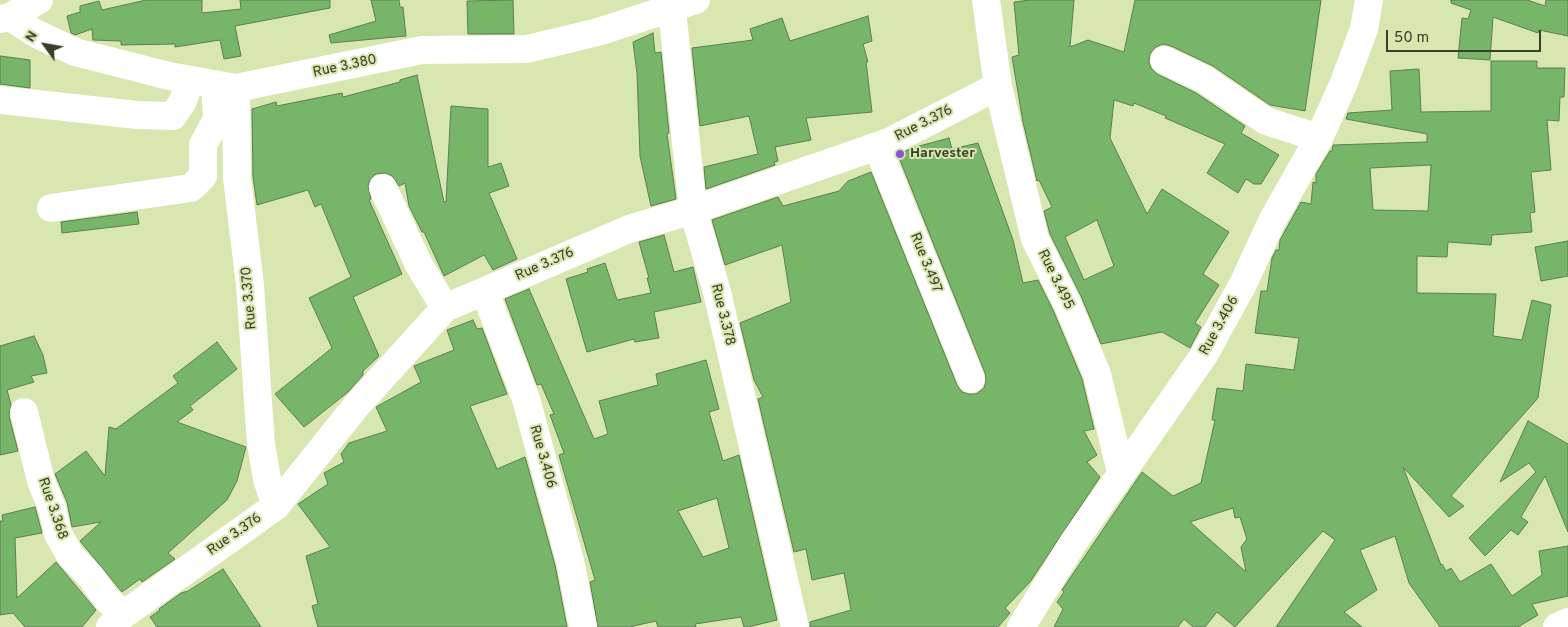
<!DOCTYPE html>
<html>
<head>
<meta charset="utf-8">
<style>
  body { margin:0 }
  #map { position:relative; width:1568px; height:627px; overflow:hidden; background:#d8e6b0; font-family:Overpass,sans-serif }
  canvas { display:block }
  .north { position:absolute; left:20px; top:20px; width:50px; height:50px; -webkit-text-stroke:4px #d8e6b0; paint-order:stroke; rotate:302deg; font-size:14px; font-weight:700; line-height:20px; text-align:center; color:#393f29 }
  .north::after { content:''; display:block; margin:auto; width:18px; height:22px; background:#393f29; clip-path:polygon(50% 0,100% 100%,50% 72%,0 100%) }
  .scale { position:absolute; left:1386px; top:30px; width:155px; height:22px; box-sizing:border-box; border:2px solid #393f29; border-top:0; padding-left:6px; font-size:15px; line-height:18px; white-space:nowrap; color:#393f29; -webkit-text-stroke:4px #d8e6b0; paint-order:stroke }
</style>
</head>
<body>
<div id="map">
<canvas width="1568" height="627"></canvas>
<div class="north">N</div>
<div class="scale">50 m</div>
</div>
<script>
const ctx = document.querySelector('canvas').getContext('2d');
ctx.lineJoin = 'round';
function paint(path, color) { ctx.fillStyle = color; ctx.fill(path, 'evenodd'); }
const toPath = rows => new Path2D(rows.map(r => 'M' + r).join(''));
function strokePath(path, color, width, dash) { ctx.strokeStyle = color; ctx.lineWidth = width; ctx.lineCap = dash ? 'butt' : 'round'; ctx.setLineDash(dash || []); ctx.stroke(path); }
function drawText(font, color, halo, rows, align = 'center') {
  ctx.font = font + ' Overpass,sans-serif'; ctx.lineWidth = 4; ctx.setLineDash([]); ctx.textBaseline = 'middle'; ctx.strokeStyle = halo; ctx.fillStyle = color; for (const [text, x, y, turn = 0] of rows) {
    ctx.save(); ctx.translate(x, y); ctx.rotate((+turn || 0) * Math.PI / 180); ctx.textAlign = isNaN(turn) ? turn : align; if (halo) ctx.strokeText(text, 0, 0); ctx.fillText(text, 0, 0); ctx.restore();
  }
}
const building = toPath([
  [146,0,202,0,202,13,241,9,240,0,330,0,330,8,235,26,241,56,224,59,220,40,175,47,175,44,121,45,121,41,93,40,92,29,75,35,71,33,67,16,80,12,80,6,99,1,102,10,146,0],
  [371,0,399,0,400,7,403,7,406,36,331,43,329,35,376,21,371,0],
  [513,0,514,34,468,34,467,1,513,0],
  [1030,0,1074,0,1070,47,1088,40,1124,52,1135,0,1321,0,1305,111,1270,105,1213,66,1171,46,1163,44,1156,47,1150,54,1149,62,1151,68,1157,74,1196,93,1245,126,1241,133,1279,155,1261,184,1254,184,1246,179,1238,193,1207,173,1225,144,1165,118,1166,116,1134,103,1133,106,1114,100,1110,138,1147,214,1162,189,1229,232,1203,274,1219,285,1195,323,1201,327,1190,348,1162,332,1101,344,1081,296,1050,234,1044,211,1052,207,1039,180,1037,181,1023,122,1012,57,1019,55,1014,2,1030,0],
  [1097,220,1114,266,1084,280,1065,237,1097,220],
  [1451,0,1527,0,1545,6,1546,0,1568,0,1568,36,1539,30,1538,33,1493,17,1490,60,1458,58,1462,18,1468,19,1471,10,1451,3,1451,0],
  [868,16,872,41,863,44,868,62,866,62,872,112,806,118,811,140,775,147,778,161,774,162,775,165,706,189,704,167,758,154,749,116,700,126,692,48,753,40,750,29,782,18,790,41,868,16],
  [653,33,655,53,661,52,669,133,667,134,676,199,651,206,640,156,637,73,633,42,653,33],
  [0,56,30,60,30,88,0,84,0,56],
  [1491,61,1537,61,1537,68,1565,68,1564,97,1560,97,1559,121,1547,120,1551,170,1531,172,1535,212,1530,213,1532,232,1492,235,1491,245,1448,242,1447,257,1417,256,1417,293,1496,294,1493,336,1522,340,1532,300,1551,305,1538,398,1451,496,1464,506,1449,517,1403,467,1441,565,1442,564,1446,571,1451,568,1460,582,1491,564,1512,596,1542,575,1539,551,1568,546,1568,596,1532,604,1538,615,1518,627,1440,627,1409,583,1395,536,1360,550,1377,590,1344,612,1362,627,1276,627,1335,540,1323,531,1235,627,1217,612,1205,627,1193,627,1184,619,1178,627,1054,627,1063,609,1057,602,1064,592,1062,590,1142,472,1173,496,1201,483,1215,420,1212,420,1217,388,1243,391,1246,364,1294,370,1299,338,1255,333,1261,291,1267,291,1272,258,1276,250,1279,250,1280,240,1301,202,1311,204,1313,182,1316,183,1316,174,1330,151,1332,151,1333,145,1427,142,1427,134,1346,119,1348,113,1392,110,1390,71,1419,69,1421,112,1491,111,1491,61],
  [1431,165,1428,211,1373,210,1370,168,1431,165],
  [1233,508,1235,518,1240,517,1247,539,1241,547,1246,572,1190,522,1233,508],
  [417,75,444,202,446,202,451,106,488,109,488,167,501,163,509,186,489,193,517,259,493,270,484,255,444,276,424,232,422,232,409,206,405,183,399,186,392,176,385,173,376,174,370,179,368,186,371,199,369,200,402,274,353,297,379,356,363,371,363,375,348,392,304,427,275,394,332,348,309,298,351,277,321,204,315,207,308,190,257,205,253,177,252,109,276,102,277,106,342,93,343,97,400,82,400,80,417,75],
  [949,138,952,149,978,143,1013,240,1023,283,1038,280,1053,310,1082,379,1094,429,1084,431,1097,455,1087,462,1100,477,1030,582,1005,608,1010,613,998,627,810,627,810,622,851,610,844,573,812,580,806,549,794,552,758,399,763,397,754,380,740,323,791,302,782,245,725,265,712,220,778,197,783,206,839,191,848,181,871,172,957,385,962,392,969,394,976,394,984,388,986,381,985,373,898,155,912,148,949,138],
  [137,212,139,224,62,233,61,222,137,212],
  [664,235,674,272,693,267,701,302,654,312,659,338,635,342,634,339,587,352,566,279,588,272,587,269,605,263,617,300,651,293,647,278,649,278,639,242,664,235],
  [1568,241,1568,276,1541,281,1535,247,1568,241],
  [529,289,594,439,608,434,599,401,658,385,656,374,706,360,719,409,709,412,723,461,739,455,777,620,748,627,744,627,741,617,695,624,696,627,658,627,656,621,629,627,598,627,590,582,595,580,559,455,564,453,550,415,554,414,541,384,537,385,505,299,529,289],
  [717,498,729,548,703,557,678,511,717,498],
  [473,320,477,329,482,328,507,394,470,406,497,469,525,457,555,565,567,627,318,627,312,606,318,604,306,556,330,547,298,504,328,484,324,473,344,462,341,454,349,443,387,431,376,407,421,382,414,366,454,350,447,330,473,320],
  [34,336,43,355,47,373,31,376,34,382,7,390,11,405,9,416,18,451,0,455,0,346,34,336],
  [217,342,237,369,190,406,193,410,177,422,246,447,237,481,227,500,168,553,175,559,142,582,140,579,122,592,80,541,101,522,72,527,67,502,55,474,86,451,105,476,109,427,116,429,178,383,173,376,217,342],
  [1528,421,1568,444,1568,532,1545,476,1521,517,1528,522,1518,535,1511,530,1485,556,1469,538,1536,472,1529,463,1500,482,1528,421],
  [35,507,42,533,15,538,17,598,56,562,96,610,82,627,25,627,13,613,0,615,0,521,3,521,2,515,35,507],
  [223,569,261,627,157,627,150,617,160,610,159,609,181,593,188,591,223,569]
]);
const minor = toPath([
  [671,0,693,210,717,292,795,627],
  [10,17,39,0],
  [0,19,10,17,35,33,75,52,169,76,236,88,422,50,527,49,598,32,696,0],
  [1164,60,1204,79,1266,121,1319,138],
  [998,86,1035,239,1067,303,1097,374,1121,472],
  [236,88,237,178,250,285,261,444,267,479,276,506],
  [0,100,137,115,173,116,183,101,190,80],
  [877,146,971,379],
  [383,188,419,265,445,308],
  [51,208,191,188,203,176,203,145,217,119,215,84],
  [485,292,526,399,570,561,583,627],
  [24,412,41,481,52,508,58,534,70,555,91,577,106,598,123,615],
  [110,627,123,615,276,506,357,405,445,308,629,229,693,210,889,142,998,86,986,0],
  [1021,627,1073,543,1204,355,1243,284,1272,221,1319,138,1343,85,1364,29,1369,0],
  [1557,627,1568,622]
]);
const markers = [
  [900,154,5,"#8957d0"]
];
const streetNames = [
  ["Rue 3.380",345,67,-12],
  ["Rue 3.376",924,124,-27],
  ["Rue 3.497",925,263,68],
  ["Rue 3.376",545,265,-24],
  ["Rue 3.495",1055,280,64],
  ["Rue 3.370",250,298,-95],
  ["Rue 3.378",722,315,76],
  ["Rue 3.406",1220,326,-61],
  ["Rue 3.406",542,457,74],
  ["Rue 3.368",52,509,71],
  ["Rue 3.376",235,535,-35]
];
const poiNames = [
  ["Harvester",910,154]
];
paint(building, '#77b668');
strokePath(building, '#5c7d54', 1);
strokePath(minor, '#fff', 28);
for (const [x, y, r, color] of markers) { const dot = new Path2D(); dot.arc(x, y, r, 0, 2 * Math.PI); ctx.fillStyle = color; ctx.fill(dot); strokePath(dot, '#d8e6b0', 2); }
drawText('14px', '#393f29', '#d8e6b0', streetNames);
drawText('bold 14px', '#393f29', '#d8e6b0', poiNames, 'left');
</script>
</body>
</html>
